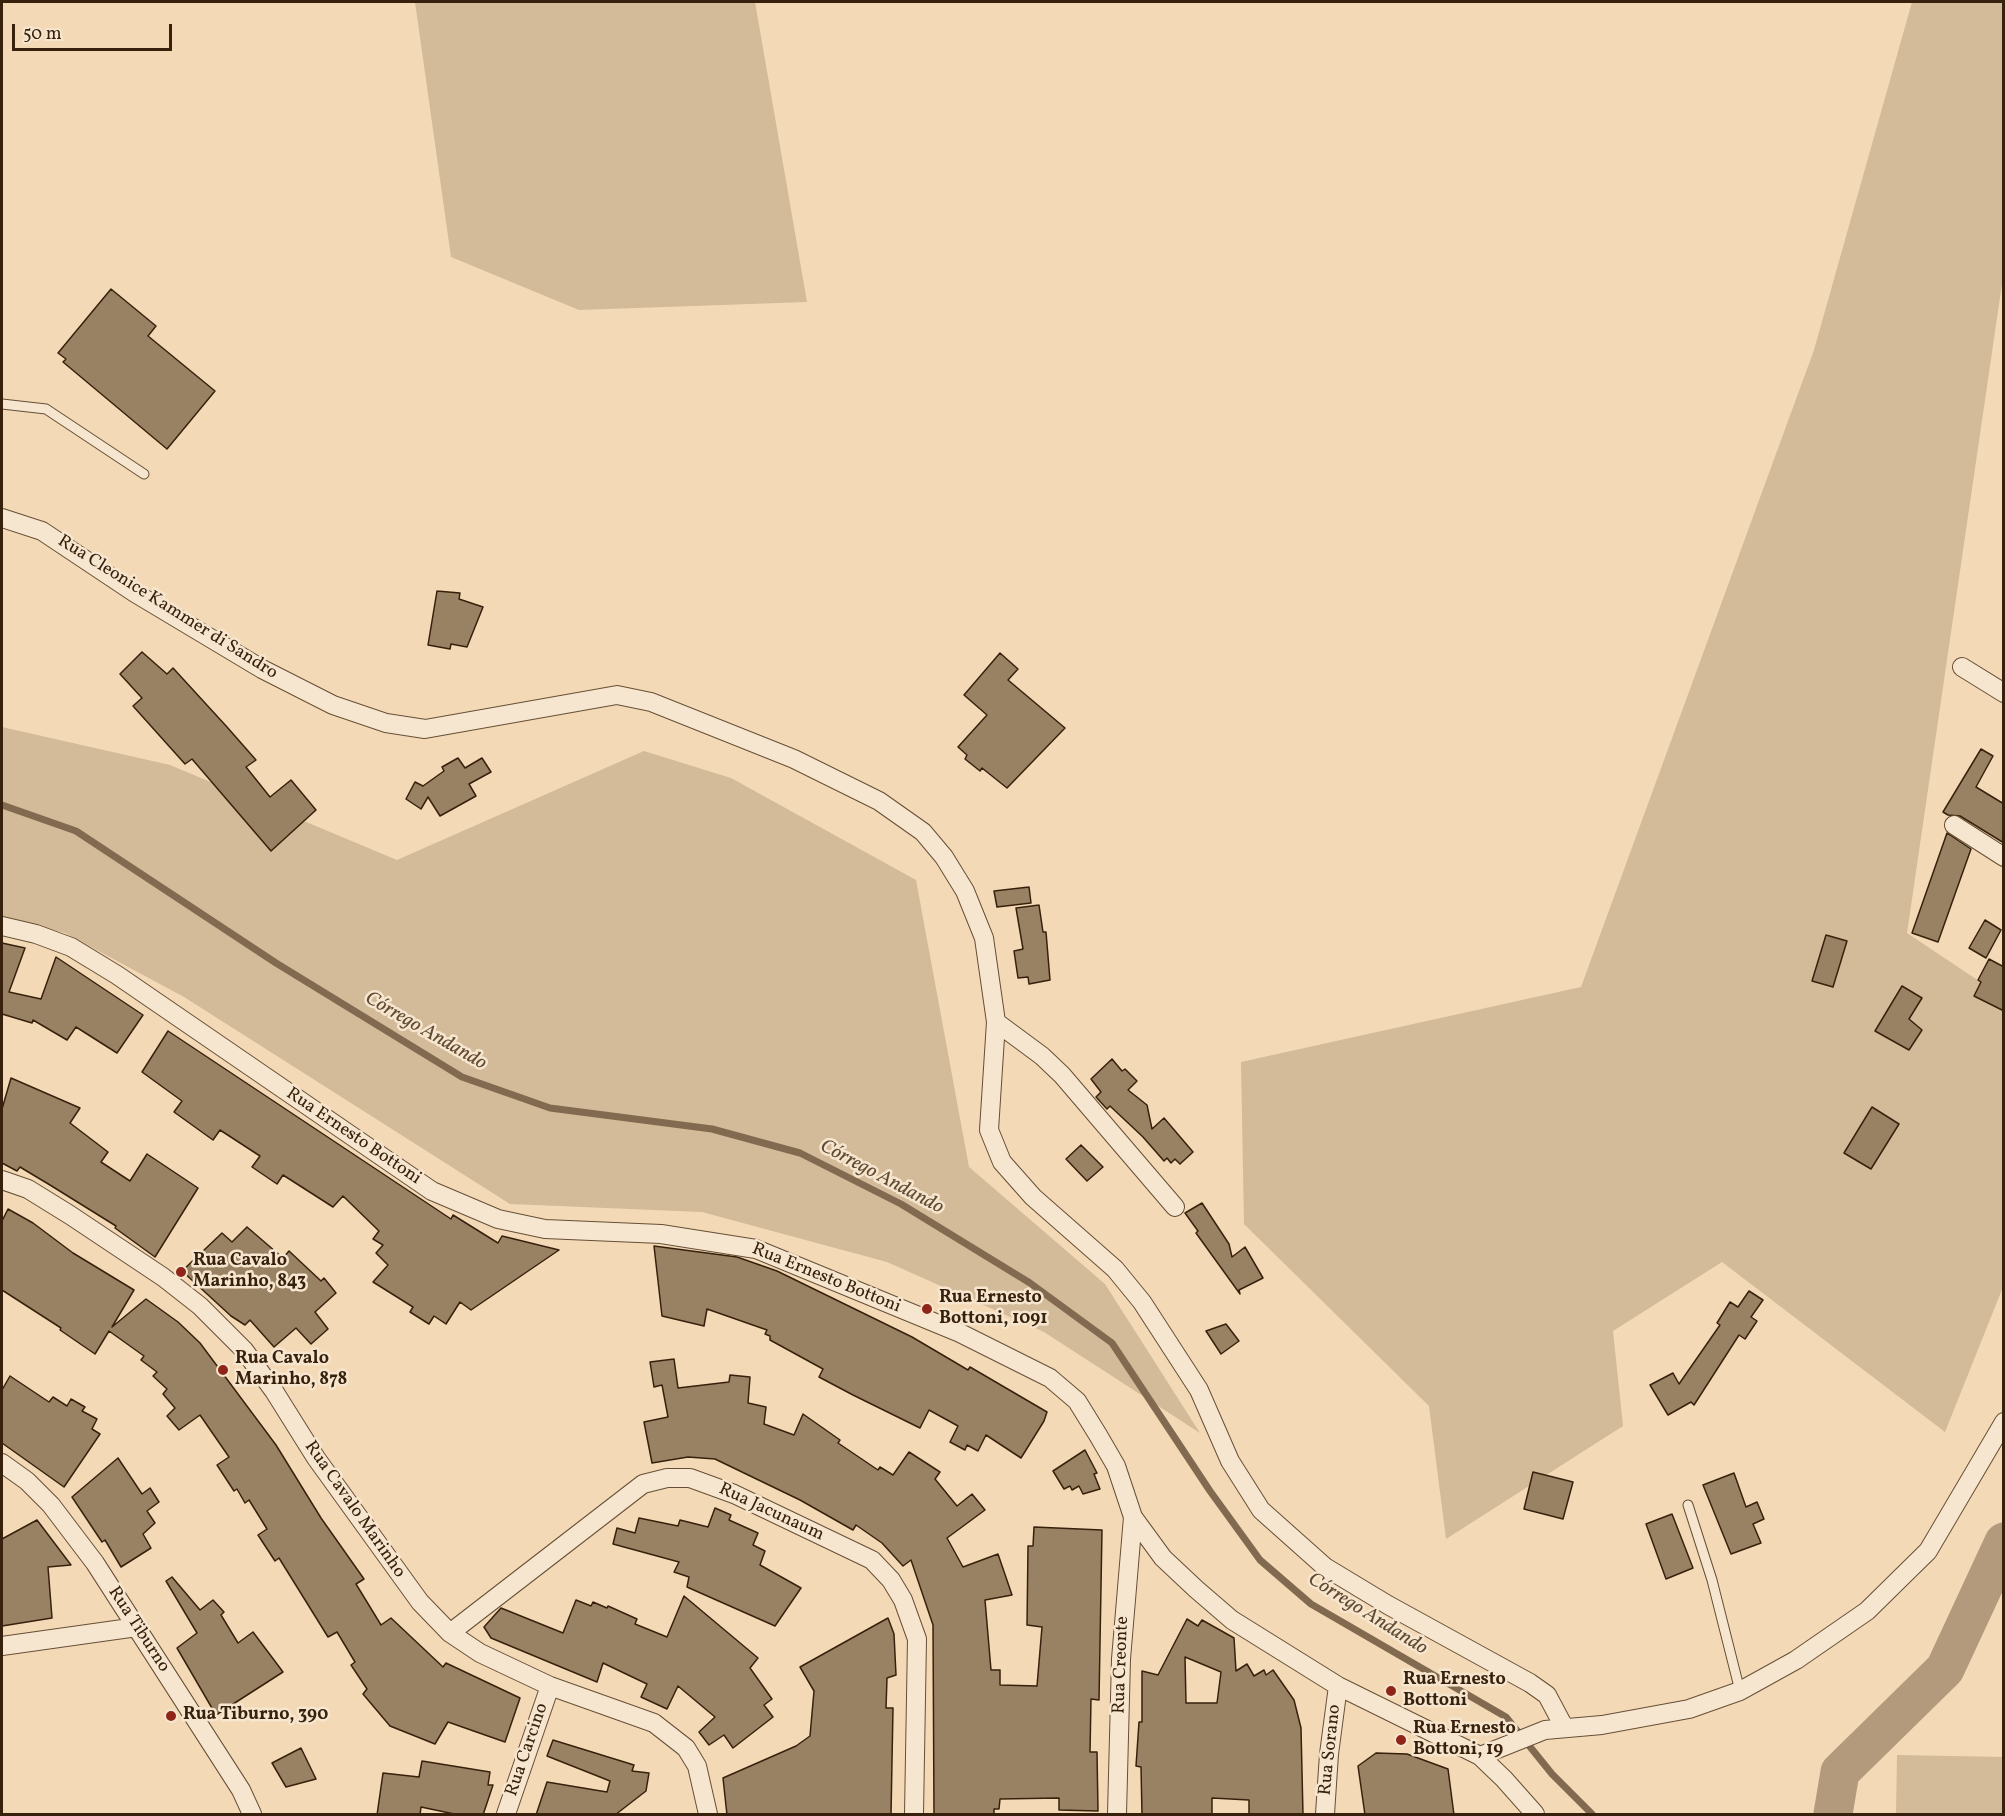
<!DOCTYPE html>
<html>
<head>
<meta charset="utf-8">
<style>
  body { margin:0 }
  #map { position:relative; width:2005px; height:1816px; overflow:hidden; background:#f3d9b5; font-family:Vollkorn,serif }
  canvas { display:block }
  .frame { position:absolute; inset:0; border:3px solid #37210c; pointer-events:none }
  .scale { position:absolute; left:12px; top:24px; width:160px; height:27px; box-sizing:border-box; border:3px solid #37210c; border-top:0; padding-left:8px; font-size:18px; line-height:21px; white-space:nowrap; color:#37210c; -webkit-text-stroke:4px #f7e6cf; paint-order:stroke }
</style>
</head>
<body>
<div id="map">
<canvas width="2005" height="1816"></canvas>
<div class="frame"></div>
<div class="scale">50 m</div>
</div>
<script>
const ctx = document.querySelector('canvas').getContext('2d');
ctx.lineJoin = 'round';
function paint(path, color) { ctx.fillStyle = color; ctx.fill(path, 'evenodd'); }
const toPath = rows => new Path2D(rows.map(r => 'M' + r).join(''));
function strokePath(path, color, width, dash) { ctx.strokeStyle = color; ctx.lineWidth = width; ctx.lineCap = dash ? 'butt' : 'round'; ctx.setLineDash(dash || []); ctx.stroke(path); }
function drawText(font, color, halo, rows, align = 'center') {
  ctx.font = font + ' Vollkorn,serif'; ctx.lineWidth = 5; ctx.setLineDash([]); ctx.textBaseline = 'middle'; ctx.strokeStyle = halo; ctx.fillStyle = color; for (const [text, x, y, turn = 0] of rows) {
    ctx.save(); ctx.translate(x, y); ctx.rotate((+turn || 0) * Math.PI / 180); ctx.textAlign = isNaN(turn) ? turn : align; if (halo) ctx.strokeText(text, 0, 0); ctx.fillText(text, 0, 0); ctx.restore();
  }
}
const green = toPath([
  [415,2,755,2,807,302,579,310,451,257],
  [1912,2,2003,2,2003,277,1907,933,2003,997,2003,1287,1945,1432,1722,1262,1613,1331,1623,1426,1446,1539,1429,1406,1244,1224,1241,1062,1581,987,1814,350],
  [2,727,170,765,397,860,644,751,731,778,916,880,969,1167,1105,1284,1200,1433,1044,1332,887,1262,702,1212,510,1204,184,997,65,933,2,917],
  [1897,1755,2003,1757,2003,1814,1896,1814]
]);
const stream = toPath([
  [2,805,76,831,276,963,462,1077,550,1108,712,1129,800,1153,901,1204,1030,1283,1112,1343,1210,1491,1260,1560,1311,1604,1506,1717,1552,1774,1592,1814]
]);
const river = toPath([
  [1833,1814,1840,1772,1945,1669,2004,1542]
]);
const building = toPath([
  [111,289,156,326,148,336,215,391,167,449,63,362,66,359,58,353,111,289],
  [437,591,460,593,459,599,483,607,467,647,451,644,450,649,428,645,437,591],
  [142,652,167,674,173,668,227,727,256,760,246,767,270,797,291,780,316,810,271,851,192,759,185,764,133,706,142,698,120,674,142,652],
  [1000,653,1018,669,1008,680,1065,728,1007,788,982,768,980,771,965,759,967,755,958,747,987,715,964,695,1000,653],
  [1981,749,1993,756,1976,787,2004,804,2004,843,1960,816,1948,815,1943,812,1981,749],
  [458,758,465,768,482,758,491,772,469,784,476,796,440,816,428,797,421,809,406,799,415,782,423,786,444,771,442,767,458,758],
  [1947,833,1971,849,1938,942,1912,933,1947,833],
  [1029,887,1031,903,997,907,994,891,1029,887],
  [1039,905,1043,932,1046,932,1050,980,1029,984,1028,977,1018,978,1014,951,1023,949,1016,908,1039,905],
  [1985,920,2001,930,1986,958,1969,948,1985,920],
  [1826,935,1847,941,1833,987,1812,981,1826,935],
  [2,943,25,948,9,992,41,999,56,957,143,1015,117,1053,76,1027,67,1040,33,1020,32,1023,2,1014,2,943],
  [1989,959,2004,967,2004,1011,1974,996,1981,982,1978,980,1989,959],
  [1902,986,1922,998,1909,1019,1922,1030,1909,1050,1875,1031,1902,986],
  [168,1031,451,1219,453,1215,498,1243,502,1236,559,1250,471,1310,460,1302,446,1324,434,1316,429,1324,410,1312,413,1307,373,1282,388,1265,376,1253,383,1245,373,1239,379,1231,343,1196,333,1207,283,1175,277,1184,252,1167,260,1156,220,1130,213,1140,174,1112,182,1101,142,1072,168,1031],
  [1112,1059,1122,1071,1125,1069,1137,1081,1128,1090,1147,1105,1152,1129,1164,1118,1193,1152,1180,1164,1175,1159,1171,1163,1167,1158,1164,1161,1143,1137,1110,1106,1107,1109,1096,1097,1101,1092,1091,1079,1112,1059],
  [11,1078,80,1108,70,1123,108,1152,101,1162,130,1181,147,1154,198,1188,155,1257,115,1228,116,1226,50,1185,20,1167,17,1171,2,1163,2,1109,11,1078],
  [1872,1107,1899,1124,1871,1169,1844,1153,1872,1107],
  [1081,1145,1103,1167,1087,1181,1066,1159,1081,1145],
  [1202,1203,1229,1244,1232,1257,1245,1247,1263,1278,1239,1290,1240,1294,1196,1233,1198,1231,1185,1213,1202,1203],
  [8,1209,33,1223,73,1253,134,1290,112,1327,146,1299,178,1322,200,1343,276,1445,321,1518,364,1579,356,1584,381,1625,391,1618,443,1667,446,1663,520,1698,505,1742,448,1722,435,1744,390,1726,363,1694,367,1689,351,1665,355,1662,337,1632,328,1637,279,1558,275,1561,258,1535,267,1529,249,1500,245,1503,237,1489,234,1491,217,1465,229,1457,200,1415,179,1430,167,1416,175,1408,163,1394,167,1389,153,1376,157,1372,141,1360,144,1356,109,1331,95,1354,60,1330,61,1328,2,1290,2,1221,8,1209],
  [247,1227,283,1258,289,1251,321,1281,324,1278,336,1293,315,1312,328,1329,311,1344,296,1328,274,1347,250,1320,245,1325,231,1316,182,1271,222,1233,232,1242,247,1227],
  [654,1246,737,1257,777,1271,912,1337,968,1370,970,1367,1047,1412,1044,1421,1021,1458,986,1435,978,1451,967,1445,965,1450,950,1442,958,1426,929,1410,920,1428,853,1395,819,1377,823,1369,770,1340,770,1336,765,1334,767,1330,707,1309,704,1326,662,1316,654,1246],
  [1749,1291,1763,1300,1751,1317,1757,1321,1745,1339,1739,1335,1694,1405,1691,1402,1668,1415,1650,1385,1673,1373,1679,1384,1720,1325,1717,1323,1730,1302,1738,1307,1749,1291],
  [1226,1324,1239,1341,1221,1354,1206,1331,1226,1324],
  [674,1359,678,1388,729,1382,730,1375,750,1377,748,1403,766,1407,764,1424,794,1435,803,1414,840,1440,838,1443,878,1470,880,1467,893,1475,909,1452,940,1472,935,1479,957,1506,972,1494,985,1510,947,1538,963,1567,998,1554,1012,1595,985,1600,991,1670,1000,1670,1000,1685,1037,1686,1042,1627,1027,1625,1028,1546,1033,1546,1034,1527,1102,1530,1099,1700,1091,1699,1090,1752,1097,1752,1098,1811,1059,1810,1059,1798,1000,1799,999,1809,994,1809,994,1815,934,1815,933,1625,911,1560,903,1566,882,1543,856,1525,853,1530,800,1500,715,1459,688,1457,652,1463,644,1422,668,1417,662,1385,654,1387,650,1362,674,1359],
  [10,1376,49,1402,53,1397,67,1406,71,1399,85,1407,82,1411,97,1419,92,1429,100,1434,64,1487,2,1443,2,1390,10,1376],
  [1085,1450,1097,1473,1094,1474,1100,1489,1083,1494,1079,1486,1072,1490,1070,1486,1064,1489,1053,1471,1085,1450],
  [118,1458,142,1494,150,1488,159,1502,147,1511,155,1523,143,1534,151,1548,121,1567,105,1540,102,1542,72,1497,118,1458],
  [1533,1472,1573,1482,1563,1519,1524,1509,1533,1472],
  [1734,1473,1746,1507,1757,1502,1764,1519,1753,1524,1761,1543,1731,1554,1703,1485,1734,1473],
  [715,1508,731,1515,729,1520,758,1533,753,1545,765,1551,760,1565,801,1588,775,1626,687,1587,689,1577,674,1572,679,1562,613,1544,617,1528,635,1533,639,1518,678,1526,680,1520,708,1527,715,1508],
  [1672,1514,1693,1568,1666,1579,1646,1524,1672,1514],
  [37,1520,71,1565,48,1567,52,1618,2,1626,2,1539,37,1520],
  [172,1577,200,1610,213,1600,224,1612,221,1615,238,1643,253,1632,283,1672,216,1715,177,1648,197,1633,166,1581,172,1577],
  [684,1596,758,1658,750,1668,772,1699,764,1705,773,1717,733,1748,724,1735,709,1745,699,1732,715,1717,678,1686,667,1709,641,1697,647,1684,603,1663,597,1682,491,1638,484,1627,501,1608,563,1633,576,1600,591,1606,593,1602,607,1608,608,1606,637,1619,635,1624,667,1637,684,1596],
  [888,1618,894,1634,896,1675,887,1678,886,1708,893,1708,891,1815,727,1815,723,1778,796,1746,810,1736,814,1691,800,1667,888,1618],
  [1187,1619,1198,1626,1202,1620,1234,1638,1236,1671,1247,1664,1254,1676,1264,1670,1266,1675,1273,1670,1294,1700,1301,1728,1303,1815,1249,1815,1249,1800,1212,1798,1212,1815,1142,1815,1141,1767,1136,1766,1139,1722,1142,1722,1142,1671,1158,1675,1187,1619],
  [1185,1657,1221,1672,1217,1703,1186,1703,1185,1657],
  [553,1740,634,1765,632,1771,649,1773,646,1791,615,1815,536,1815,547,1782,607,1792,610,1781,547,1756,553,1740],
  [301,1748,316,1779,286,1787,272,1763,301,1748],
  [1376,1753,1407,1754,1448,1769,1454,1815,1365,1815,1358,1766,1376,1753],
  [422,1761,490,1772,488,1785,493,1785,483,1815,459,1815,421,1807,420,1815,377,1815,383,1773,419,1777,422,1761]
]);
const lane = toPath([
  [2,404,46,409,144,474],
  [1688,1505,1712,1580,1740,1691]
]);
const street = toPath([
  [2,518,42,531,135,593,262,669,333,705,386,723,425,729,617,695,651,702,794,759,879,801,923,832,944,857,965,891,984,938,996,1022,989,1130,1002,1162,1033,1197,1115,1269,1142,1302,1199,1390,1230,1461,1261,1510,1325,1567,1388,1605,1530,1683,1547,1695,1564,1727],
  [1962,667,2004,693],
  [1954,825,2004,857],
  [2,926,36,934,71,947,117,975,432,1191,498,1219,545,1229,661,1234,756,1249,960,1333,1050,1378,1077,1401,1098,1435,1116,1466,1133,1517,1163,1558,1196,1589,1232,1620,1338,1686,1480,1756,1504,1779,1535,1814],
  [996,1022,1042,1056,1062,1075,1175,1207],
  [2,1180,28,1189,70,1215,163,1277,200,1306,244,1350,274,1391,316,1458,420,1602,450,1633,480,1653,550,1686,654,1723,686,1748,697,1766,708,1814],
  [2,1463,27,1481,51,1505,95,1563,241,1790,252,1814],
  [450,1633,643,1484,667,1478,690,1478,734,1494,872,1560,891,1580,903,1600,917,1639,914,1814],
  [2,1646,137,1627],
  [1480,1756,1545,1730,1602,1725,1689,1709,1740,1691,1796,1660,1867,1611,1928,1551,2004,1422],
  [506,1814,550,1686],
  [1117,1814,1121,1659,1133,1517],
  [1325,1814,1329,1754,1338,1686]
]);
const markers = [
  [181,1272,6,"#8f2418"],
  [927,1309,6,"#8f2418"],
  [223,1370,6,"#8f2418"],
  [1391,1691,6,"#8f2418"],
  [171,1716,6,"#8f2418"],
  [1401,1740,6,"#8f2418"]
];
const streetNames = [
  ["Rua Cleonice Kammer di Sandro",167,608,32],
  ["Rua Ernesto Bottoni",353,1137,34],
  ["Rua Ernesto Bottoni",826,1279,22],
  ["Rua Cavalo Marinho",354,1510,55],
  ["Rua Jacunaum",771,1513,25],
  ["Rua Tiburno",138,1630,57],
  ["Rua Creonte",1122,1665,-88],
  ["Rua Carcino",528,1750,-71],
  ["Rua Sorano",1331,1750,-84]
];
const poiNames = [
  ["Rua Cavalo",193,1262],
  ["Marinho, 843",193,1283],
  ["Rua Ernesto",939,1299],
  ["Bottoni, 1091",939,1320],
  ["Rua Cavalo",235,1360],
  ["Marinho, 878",235,1381],
  ["Rua Ernesto",1403,1681],
  ["Bottoni",1403,1702],
  ["Rua Tiburno, 390",183,1716],
  ["Rua Ernesto",1413,1730],
  ["Bottoni, 19",1413,1751]
];
const waterNames = [
  ["Córrego Andando",425,1032,30],
  ["Córrego Andando",881,1178,28],
  ["Córrego Andando",1367,1615,32]
];
paint(green, '#d3ba98');
strokePath(stream, '#816a4f', 7);
strokePath(river, '#b39a7c', 39);
paint(building, '#998164');
strokePath(building, '#37210c', 1.5);
strokePath(lane, '#664f36', 11);
strokePath(street, '#664f36', 20);
strokePath(lane, '#f7e6cf', 9);
strokePath(street, '#f7e6cf', 18);
for (const [x, y, r, color] of markers) { const dot = new Path2D(); dot.arc(x, y, r, 0, 2 * Math.PI); ctx.fillStyle = color; ctx.fill(dot); strokePath(dot, '#f7e6cf', 2); }
drawText('18px', '#37210c', '#f7e6cf', streetNames);
drawText('bold 18px', '#37210c', '#f7e6cf', poiNames, 'left');
drawText('italic 20px', '#624b33', '#f7e6cf', waterNames);
</script>
</body>
</html>
